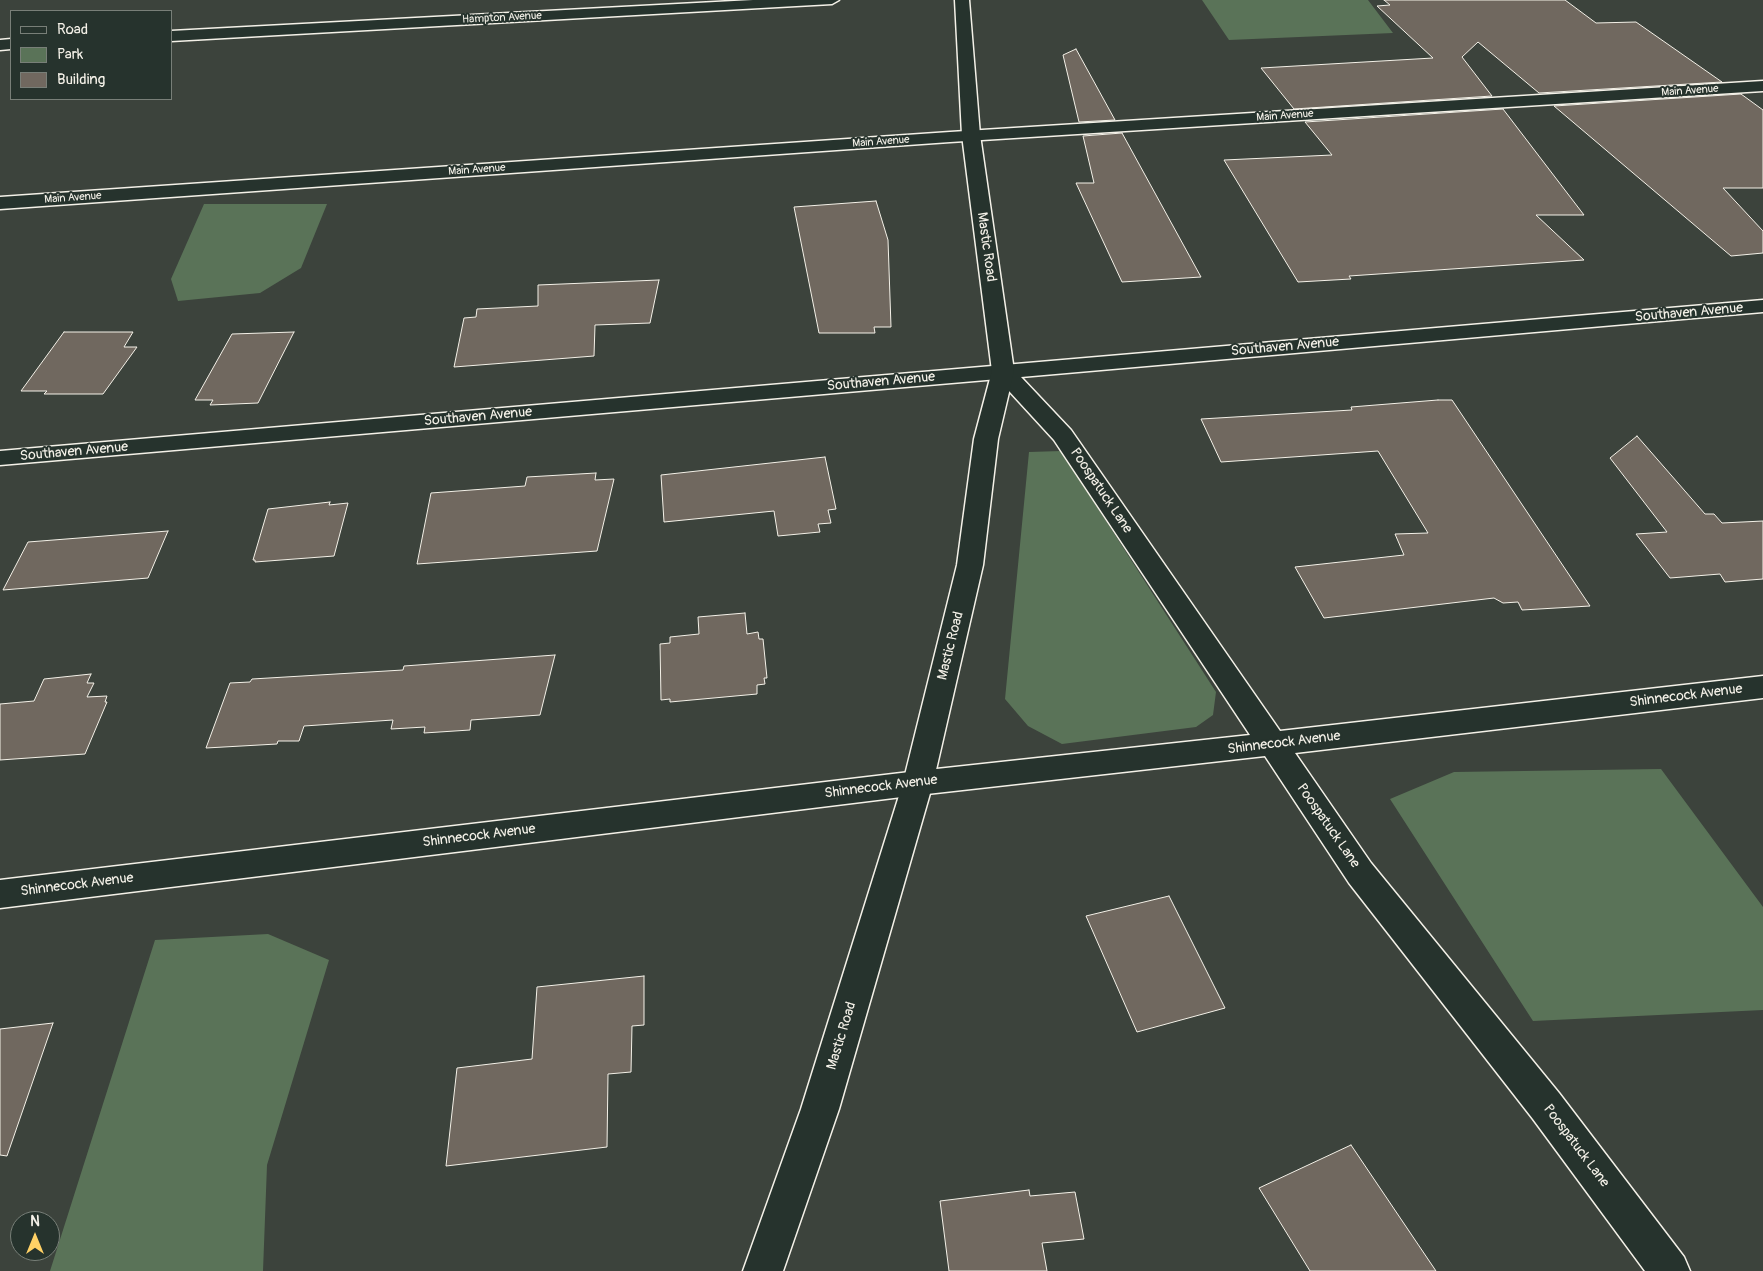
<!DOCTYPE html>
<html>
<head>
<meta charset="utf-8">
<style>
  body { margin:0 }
  #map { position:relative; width:1763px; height:1271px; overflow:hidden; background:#3c433c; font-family:Pangolin,sans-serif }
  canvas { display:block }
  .legend { position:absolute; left:10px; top:10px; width:162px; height:90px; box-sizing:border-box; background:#26332d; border:1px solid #787f78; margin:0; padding:6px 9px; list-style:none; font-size:15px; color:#f4f1e8 }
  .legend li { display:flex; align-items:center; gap:10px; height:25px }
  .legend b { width:25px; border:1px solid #787f78 }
  .north { position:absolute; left:10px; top:1211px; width:50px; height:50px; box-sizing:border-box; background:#26332d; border:1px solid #787f78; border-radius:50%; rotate:0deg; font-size:14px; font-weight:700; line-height:20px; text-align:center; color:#f4f1e8 }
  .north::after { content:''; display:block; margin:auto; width:18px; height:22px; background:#ffd166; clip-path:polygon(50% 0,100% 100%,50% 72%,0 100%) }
</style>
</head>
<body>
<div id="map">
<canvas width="1763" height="1271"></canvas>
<ul class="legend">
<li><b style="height:6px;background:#26332d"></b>Road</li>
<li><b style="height:14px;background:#5a7358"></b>Park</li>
<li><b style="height:14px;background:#70685f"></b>Building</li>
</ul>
<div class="north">N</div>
</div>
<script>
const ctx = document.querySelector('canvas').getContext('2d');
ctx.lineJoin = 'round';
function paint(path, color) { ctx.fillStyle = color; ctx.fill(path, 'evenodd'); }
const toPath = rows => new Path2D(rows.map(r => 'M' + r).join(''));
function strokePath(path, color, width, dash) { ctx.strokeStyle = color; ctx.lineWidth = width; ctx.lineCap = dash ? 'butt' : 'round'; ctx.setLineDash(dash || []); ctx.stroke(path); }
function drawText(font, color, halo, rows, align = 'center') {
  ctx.font = font + ' Pangolin,sans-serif'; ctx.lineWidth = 4; ctx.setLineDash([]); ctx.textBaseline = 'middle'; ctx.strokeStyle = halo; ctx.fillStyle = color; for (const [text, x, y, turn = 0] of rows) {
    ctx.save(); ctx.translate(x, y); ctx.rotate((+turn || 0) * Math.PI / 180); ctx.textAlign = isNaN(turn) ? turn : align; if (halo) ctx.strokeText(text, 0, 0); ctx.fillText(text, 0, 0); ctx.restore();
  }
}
const green = toPath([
  [1202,0,1368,0,1393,33,1229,40],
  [204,204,327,204,301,268,260,293,178,301,171,279],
  [1061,451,1216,692,1213,715,1196,727,1062,744,1028,726,1005,699,1029,452],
  [1661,769,1763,907,1763,1010,1533,1021,1390,799,1454,772],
  [268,934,329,960,267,1165,263,1271,50,1271,155,940]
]);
const building = toPath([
  [1384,0,1565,0,1596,23,1636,22,1722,82,1539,93,1478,42,1462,57,1492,96,1294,109,1261,68,1433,58,1377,6,1390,5,1384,0],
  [1076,49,1115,120,1079,122,1063,55,1076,49],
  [1741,94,1763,110,1763,188,1723,188,1763,231,1763,253,1731,256,1554,106,1741,94],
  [1503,109,1584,215,1536,215,1584,260,1349,276,1351,279,1298,282,1224,160,1332,155,1305,122,1503,109],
  [1122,133,1201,277,1122,282,1076,183,1094,183,1083,136,1122,133],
  [876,201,888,240,891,327,874,327,875,333,819,333,794,207,876,201],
  [659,280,650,323,595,325,594,356,454,367,464,318,476,317,477,309,538,306,538,285,659,280],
  [64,332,133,332,124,347,137,347,103,394,44,394,47,391,21,391,64,332],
  [294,332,258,403,210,405,213,400,195,400,232,334,294,332],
  [1438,400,1452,400,1590,606,1522,610,1518,602,1503,603,1494,598,1324,618,1295,567,1404,555,1395,534,1428,533,1378,451,1221,462,1201,419,1352,410,1351,407,1438,400],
  [1637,436,1705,514,1714,514,1722,523,1763,521,1763,579,1725,582,1720,574,1670,578,1636,534,1667,532,1610,458,1637,436],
  [825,457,836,509,828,510,831,523,818,524,820,532,778,536,774,511,664,522,661,475,825,457],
  [596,473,595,480,614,479,597,551,417,564,431,493,525,486,527,477,596,473],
  [330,502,329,505,348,503,334,556,255,562,255,560,253,560,268,509,330,502],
  [168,531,148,578,3,590,28,542,168,531],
  [745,613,747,634,758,632,759,639,763,639,767,678,764,678,765,684,757,685,757,694,670,702,670,699,661,700,660,644,670,643,670,637,699,634,698,617,745,613],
  [555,655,540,715,471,720,470,730,424,733,425,727,391,729,393,720,304,726,299,741,278,741,277,744,206,748,230,683,250,682,252,679,403,670,404,666,555,655],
  [91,674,87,683,94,683,87,697,107,696,105,702,107,702,85,754,0,760,0,704,34,701,44,679,91,674],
  [1169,896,1225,1008,1137,1032,1086,916,1169,896],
  [644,976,644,1025,632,1026,631,1072,608,1074,607,1147,446,1166,457,1068,532,1059,537,987,644,976],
  [53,1023,7,1156,0,1155,0,1029,53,1023],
  [1351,1145,1436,1271,1310,1271,1259,1188,1351,1145],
  [1029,1190,1030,1196,1075,1192,1084,1239,1042,1243,1047,1271,949,1271,940,1201,1029,1190]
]);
const street = toPath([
  [753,0,839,0,832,4,171,41,171,31,753,0],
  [11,39,11,49,0,50,0,40,11,39],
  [1763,81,1763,91,950,142,0,209,0,197,950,132,1763,81],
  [1763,300,1763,312,1021,377,1071,430,1280,731,1763,676,1763,698,1295,753,1371,863,1559,1093,1684,1257,1690,1271,1645,1271,1533,1119,1349,883,1265,756,918,795,0,908,0,880,918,771,1250,735,1054,440,998,379,0,465,0,451,1763,300]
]);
const secondary = toPath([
  [955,0,969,0,980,135,1014,371,998,439,983,565,933,783,839,1109,783,1271,743,1271,801,1109,903,783,957,565,974,439,992,371,962,135,955,0]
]);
const farStreetnames = [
  ["Hampton Avenue",502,18,-3],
  ["Main Avenue",1690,91,-4],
  ["Main Avenue",1285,116,-4],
  ["Main Avenue",881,142,-4],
  ["Main Avenue",477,170,-4],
  ["Main Avenue",73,198,-4]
];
const streetNames = [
  ["Mastic Road",986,247,82],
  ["Southaven Avenue",1689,313,-5],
  ["Southaven Avenue",1285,347,-5],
  ["Southaven Avenue",881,382,-5],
  ["Southaven Avenue",478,417,-5],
  ["Southaven Avenue",74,452,-5],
  ["Poospatuck Lane",1101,491,56],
  ["Mastic Road",951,646,-76],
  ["Shinnecock Avenue",1686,696,-7],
  ["Shinnecock Avenue",1284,743,-7],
  ["Shinnecock Avenue",881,787,-7],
  ["Poospatuck Lane",1328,826,55],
  ["Shinnecock Avenue",479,836,-7],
  ["Shinnecock Avenue",77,885,-7],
  ["Mastic Road",842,1036,-73],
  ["Poospatuck Lane",1576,1146,53]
];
paint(green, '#5a7358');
paint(building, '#70685f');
strokePath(building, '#f4f1e8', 1);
strokePath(street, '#f4f1e8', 3);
strokePath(secondary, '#f4f1e8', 3);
paint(street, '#26332d');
paint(secondary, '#26332d');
drawText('11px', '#f4f1e8', '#26332d', farStreetnames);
drawText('14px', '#f4f1e8', '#26332d', streetNames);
</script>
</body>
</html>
